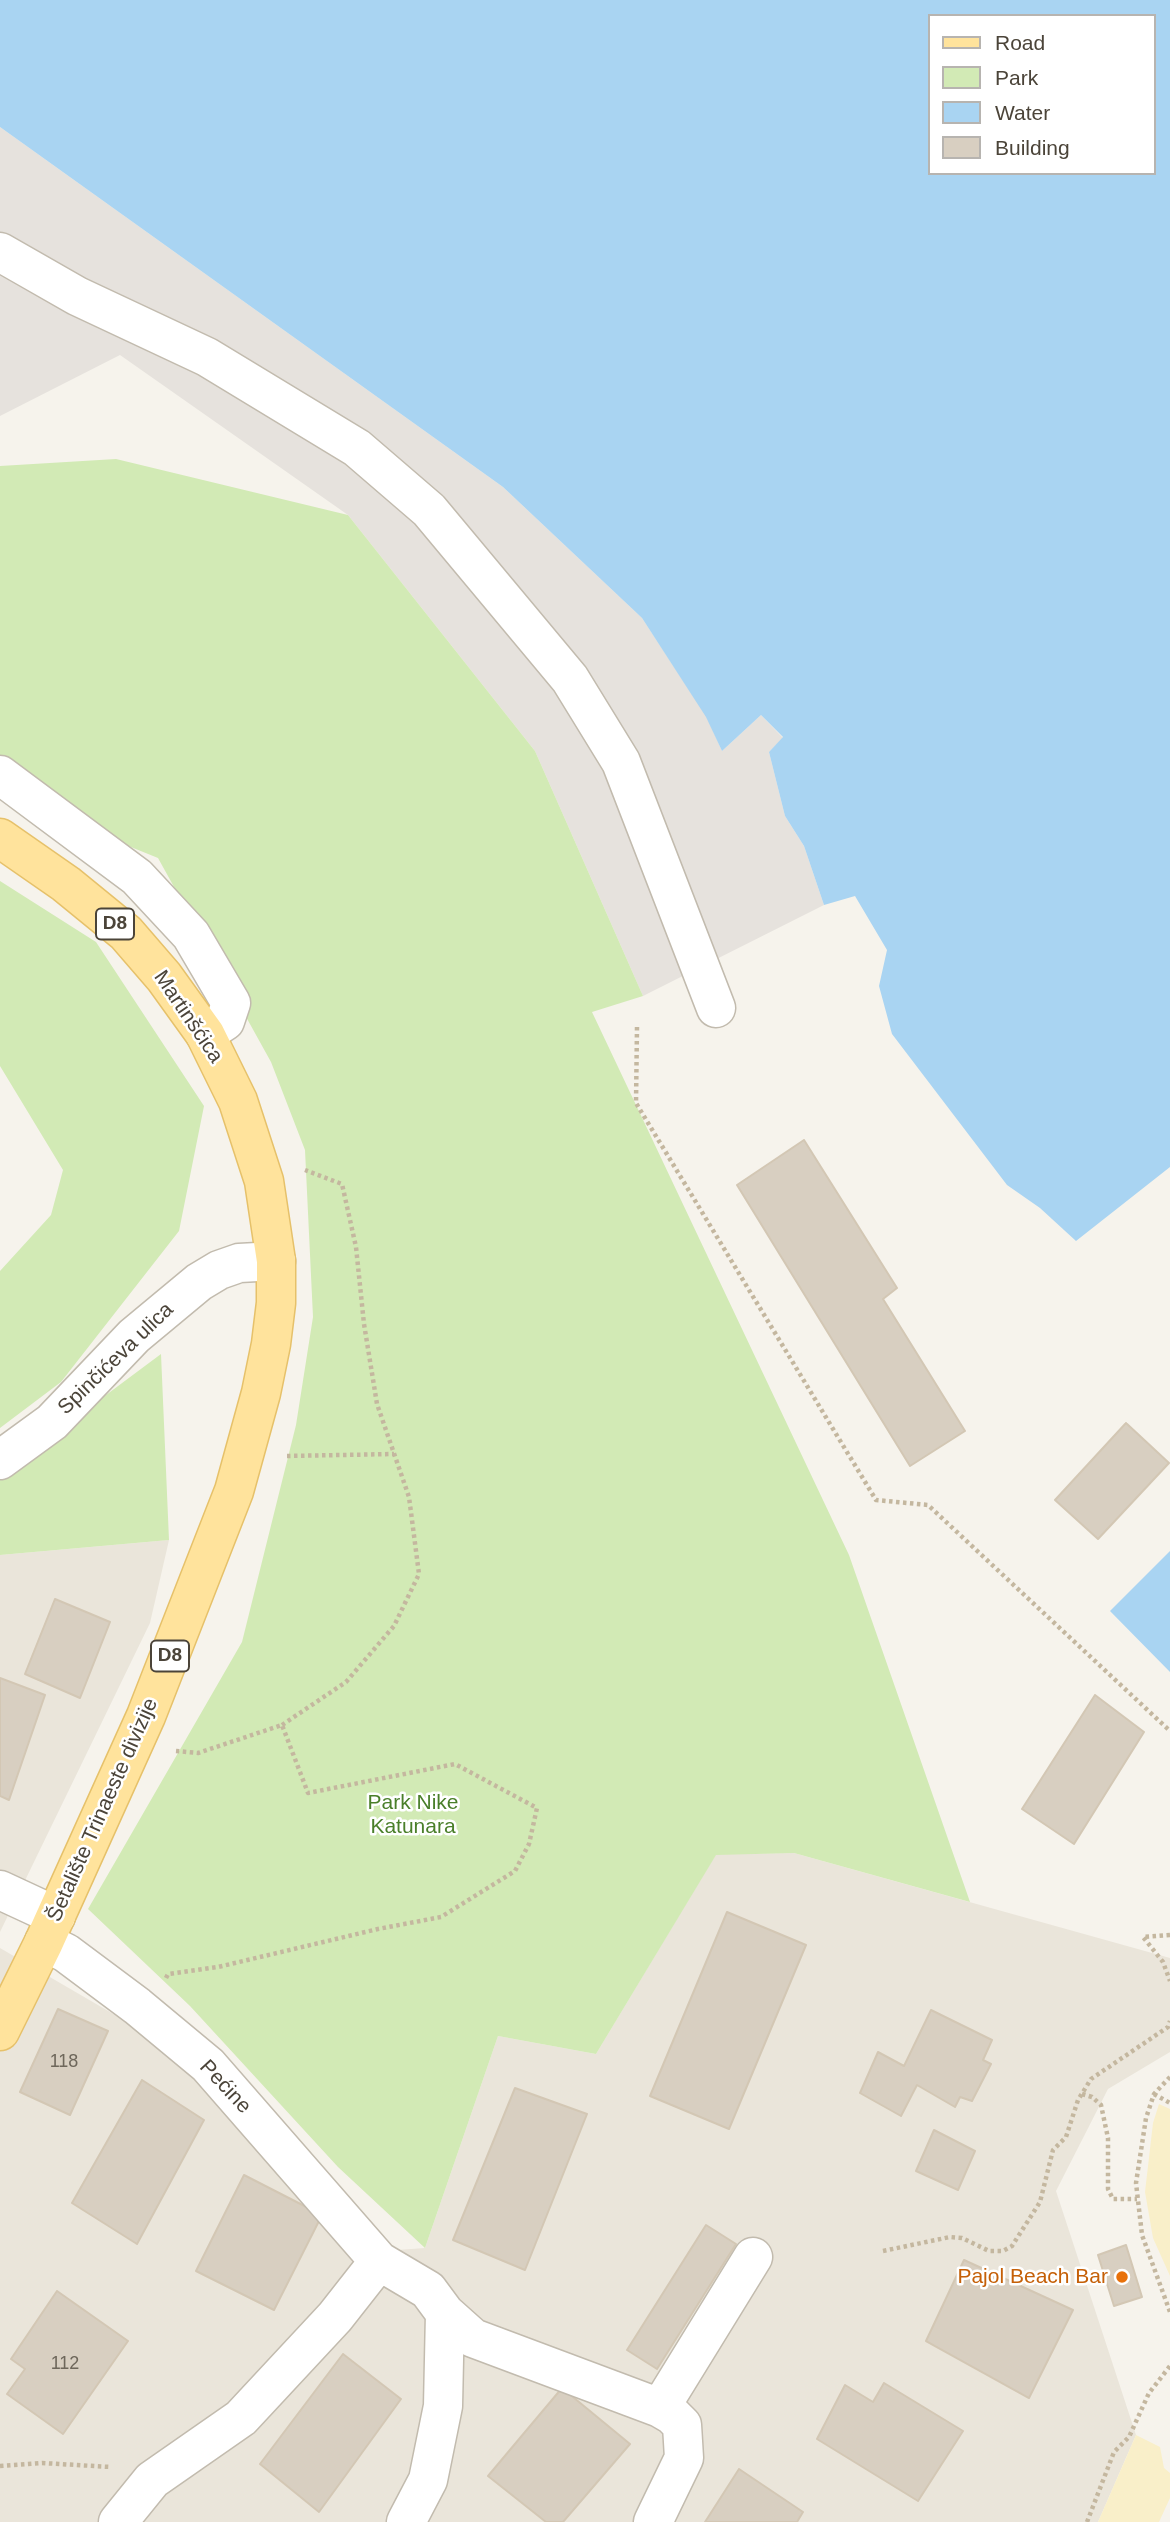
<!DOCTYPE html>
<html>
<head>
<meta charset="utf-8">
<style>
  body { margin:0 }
  #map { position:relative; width:1170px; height:2522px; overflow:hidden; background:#f6f3ec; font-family:Helvetica,sans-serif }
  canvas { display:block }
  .legend { position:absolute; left:928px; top:14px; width:228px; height:161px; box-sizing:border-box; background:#fff; border:2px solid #b7b4b0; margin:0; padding:9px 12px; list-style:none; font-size:21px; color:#4b4439 }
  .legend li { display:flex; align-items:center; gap:14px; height:35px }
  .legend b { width:35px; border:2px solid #b7b4b0 }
</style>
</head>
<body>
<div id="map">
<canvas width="1170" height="2522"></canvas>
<ul class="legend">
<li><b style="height:9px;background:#ffe39c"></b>Road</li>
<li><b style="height:19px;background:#d2eab5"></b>Park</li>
<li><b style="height:19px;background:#a9d4f2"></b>Water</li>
<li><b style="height:19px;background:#d8cfc1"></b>Building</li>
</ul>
</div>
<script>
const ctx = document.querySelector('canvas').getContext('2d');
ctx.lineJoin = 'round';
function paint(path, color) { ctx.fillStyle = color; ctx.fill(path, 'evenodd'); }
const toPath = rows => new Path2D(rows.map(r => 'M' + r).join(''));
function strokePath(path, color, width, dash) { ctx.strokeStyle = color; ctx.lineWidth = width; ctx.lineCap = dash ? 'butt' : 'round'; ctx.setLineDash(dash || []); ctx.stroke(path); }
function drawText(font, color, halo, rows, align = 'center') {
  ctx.font = font + ' Helvetica,sans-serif'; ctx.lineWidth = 5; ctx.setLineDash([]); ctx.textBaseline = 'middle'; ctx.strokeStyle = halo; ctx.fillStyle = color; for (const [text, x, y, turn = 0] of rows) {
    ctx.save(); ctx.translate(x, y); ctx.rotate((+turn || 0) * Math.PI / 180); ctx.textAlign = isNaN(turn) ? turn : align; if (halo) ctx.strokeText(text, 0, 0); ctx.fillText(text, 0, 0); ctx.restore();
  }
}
const residential = toPath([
  [169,1540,150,1623,0,1932,0,1555],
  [794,1853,1170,1958,1170,2052,1108,2089,1056,2191,1136,2435,1098,2522,0,2522,0,1948,146,2033,307,2161,397,2250,425,2248,498,2036,596,2054,716,1854]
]);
const industrial = toPath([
  [0,127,503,487,642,618,707,717,722,751,761,715,783,738,769,752,785,816,804,846,824,905,643,996,535,751,348,515,120,355,0,416]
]);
const green = toPath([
  [116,459,348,515,535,751,643,996,592,1012,849,1555,970,1902,794,1853,716,1855,596,2054,498,2036,425,2248,338,2167,190,2006,88,1909,242,1642,296,1425,313,1317,305,1150,271,1062,158,858,0,794,0,466],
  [0,881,96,942,204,1106,179,1231,61,1382,0,1428,0,1271,51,1215,63,1170,0,1066],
  [161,1354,169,1540,0,1555,0,1474]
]);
const sand = toPath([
  [1159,2104,1170,2109,1170,2276,1153,2238,1145,2192,1153,2123],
  [1136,2435,1160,2447,1164,2468,1170,2473,1170,2498,1159,2522,1098,2522]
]);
const water = toPath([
  [0,0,1170,0,1170,1167,1076,1241,1040,1208,1007,1185,892,1034,879,986,887,950,855,896,824,905,804,846,785,816,769,752,783,737,761,715,722,751,706,717,642,618,503,487,0,127],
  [930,16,1154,16,1154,173,930,173],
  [1170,1551,1170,1672,1110,1611]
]);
const building = toPath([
  [804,1140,897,1288,883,1299,965,1431,910,1466,737,1185,804,1140],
  [1126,1423,1169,1463,1098,1539,1055,1500,1126,1423],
  [55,1599,110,1622,80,1698,25,1674,55,1599],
  [0,1678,45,1695,9,1800,0,1796,0,1678],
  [1095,1695,1144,1732,1074,1844,1022,1809,1095,1695],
  [727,1912,806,1945,729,2129,650,2096,727,1912],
  [58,2009,108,2031,70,2115,20,2092,58,2009],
  [931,2010,992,2040,983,2060,991,2064,972,2101,960,2097,955,2107,917,2085,901,2116,860,2093,878,2052,904,2066,931,2010],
  [142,2080,204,2120,137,2244,72,2203,142,2080],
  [515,2088,587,2114,525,2270,453,2240,515,2088],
  [934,2130,975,2151,958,2190,916,2171,934,2130],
  [244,2175,322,2215,274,2310,196,2271,244,2175],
  [706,2225,736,2244,657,2369,627,2350,706,2225],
  [1126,2245,1142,2297,1114,2306,1098,2255,1126,2245],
  [964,2260,1073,2310,1029,2398,926,2341,964,2260],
  [57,2291,128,2341,63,2434,7,2394,25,2369,11,2359,57,2291],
  [343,2354,401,2399,319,2512,260,2464,343,2354],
  [884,2383,963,2431,918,2501,817,2439,845,2385,873,2402,884,2383],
  [562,2388,630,2444,563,2522,546,2522,488,2476,562,2388],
  [739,2469,803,2512,797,2522,705,2522,739,2469]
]);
const path = toPath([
  [637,1027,636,1103,876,1500,928,1505,1170,1731],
  [287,1456,394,1454],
  [282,1725,346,1682,394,1626,419,1574,409,1497,377,1404,364,1324,356,1247,342,1184,305,1170],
  [1170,1935,1143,1937,1163,1962,1170,1981],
  [166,1978,168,1974,218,1967,378,1929,441,1917,515,1871,529,1844,537,1808,455,1764,308,1793,282,1725,198,1753,176,1751],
  [1170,2077,1154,2094,1146,2118,1136,2183,1142,2235,1170,2312],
  [1082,2094,1092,2097,1101,2105,1108,2138,1108,2189,1113,2199,1137,2199],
  [1154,2094,1170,2103],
  [883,2251,950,2237,962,2238,989,2251,1003,2251,1012,2246,1040,2202,1053,2150,1066,2137,1078,2100,1091,2079,1168,2027,1170,2021],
  [0,2466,42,2463,111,2467],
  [1087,2522,1114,2452,1129,2437,1149,2393,1170,2366]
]);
const minor = toPath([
  [0,252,77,296,207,357,357,448,429,510,570,679,621,762,716,1008],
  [0,775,137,877,191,935,231,1003,225,1021,205,1034],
  [0,1460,52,1422,134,1336,199,1282,219,1270,239,1263,276,1261],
  [0,1890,56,1916],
  [44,1942,66,1953,137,2006,208,2065,379,2261,428,2290,445,2313,473,2338,660,2408],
  [118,2522,152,2480,241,2418,335,2317,379,2261],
  [406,2522,428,2480,443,2406,445,2313],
  [653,2522,684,2458,682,2425,672,2415,660,2408,753,2257]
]);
const major = toPath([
  [0,838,66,884,126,933,164,977,205,1034,238,1101,264,1181,276,1261,276,1303,271,1344,261,1393,234,1491,146,1716,44,1942,0,2031]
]);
const markers = [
  [1122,2277,7,"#e8710a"]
];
const numberNames = [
  ["118",64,2062],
  ["112",65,2364]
];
const shields = [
  [115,924,38],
  [170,1656,38]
];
const shieldNames = [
  ["D8",115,924],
  ["D8",170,1656]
];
const streetNames = [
  ["Martinšćica",188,1017,56],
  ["Spinčićeva ulica",116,1359,-44],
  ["Šetalište Trinaeste divizije",103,1810,-66],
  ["Pećine",225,2087,47]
];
const parkNames = [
  ["Park Nike",413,1803],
  ["Katunara",413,1827]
];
const foodNames = [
  ["Pajol Beach Bar",1108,2277]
];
paint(residential, '#eae5da');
paint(industrial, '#e6e2dd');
paint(green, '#d2eab5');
paint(sand, '#f9efc9');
paint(water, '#a9d4f2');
paint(building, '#d8cfc1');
strokePath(building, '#d3c7b4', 2);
strokePath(minor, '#c2bbae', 41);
strokePath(major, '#e6c16a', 41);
strokePath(path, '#c4b79f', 4.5, [3.5, 3.5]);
strokePath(minor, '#fff', 38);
strokePath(major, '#ffe39c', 38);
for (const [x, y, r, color] of markers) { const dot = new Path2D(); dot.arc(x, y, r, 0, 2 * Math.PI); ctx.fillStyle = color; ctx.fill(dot); strokePath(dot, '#fff', 2.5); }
drawText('18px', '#6e675b', null, numberNames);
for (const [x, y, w] of shields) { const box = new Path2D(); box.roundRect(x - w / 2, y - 15.5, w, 31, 5); ctx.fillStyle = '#fff'; ctx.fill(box); strokePath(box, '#4b4439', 2); }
drawText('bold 19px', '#4b4439', null, shieldNames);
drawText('21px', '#4b4439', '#fff', streetNames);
drawText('21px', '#4a7f2a', '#fff', parkNames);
drawText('21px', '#c56008', '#fff', foodNames, 'right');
</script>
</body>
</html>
